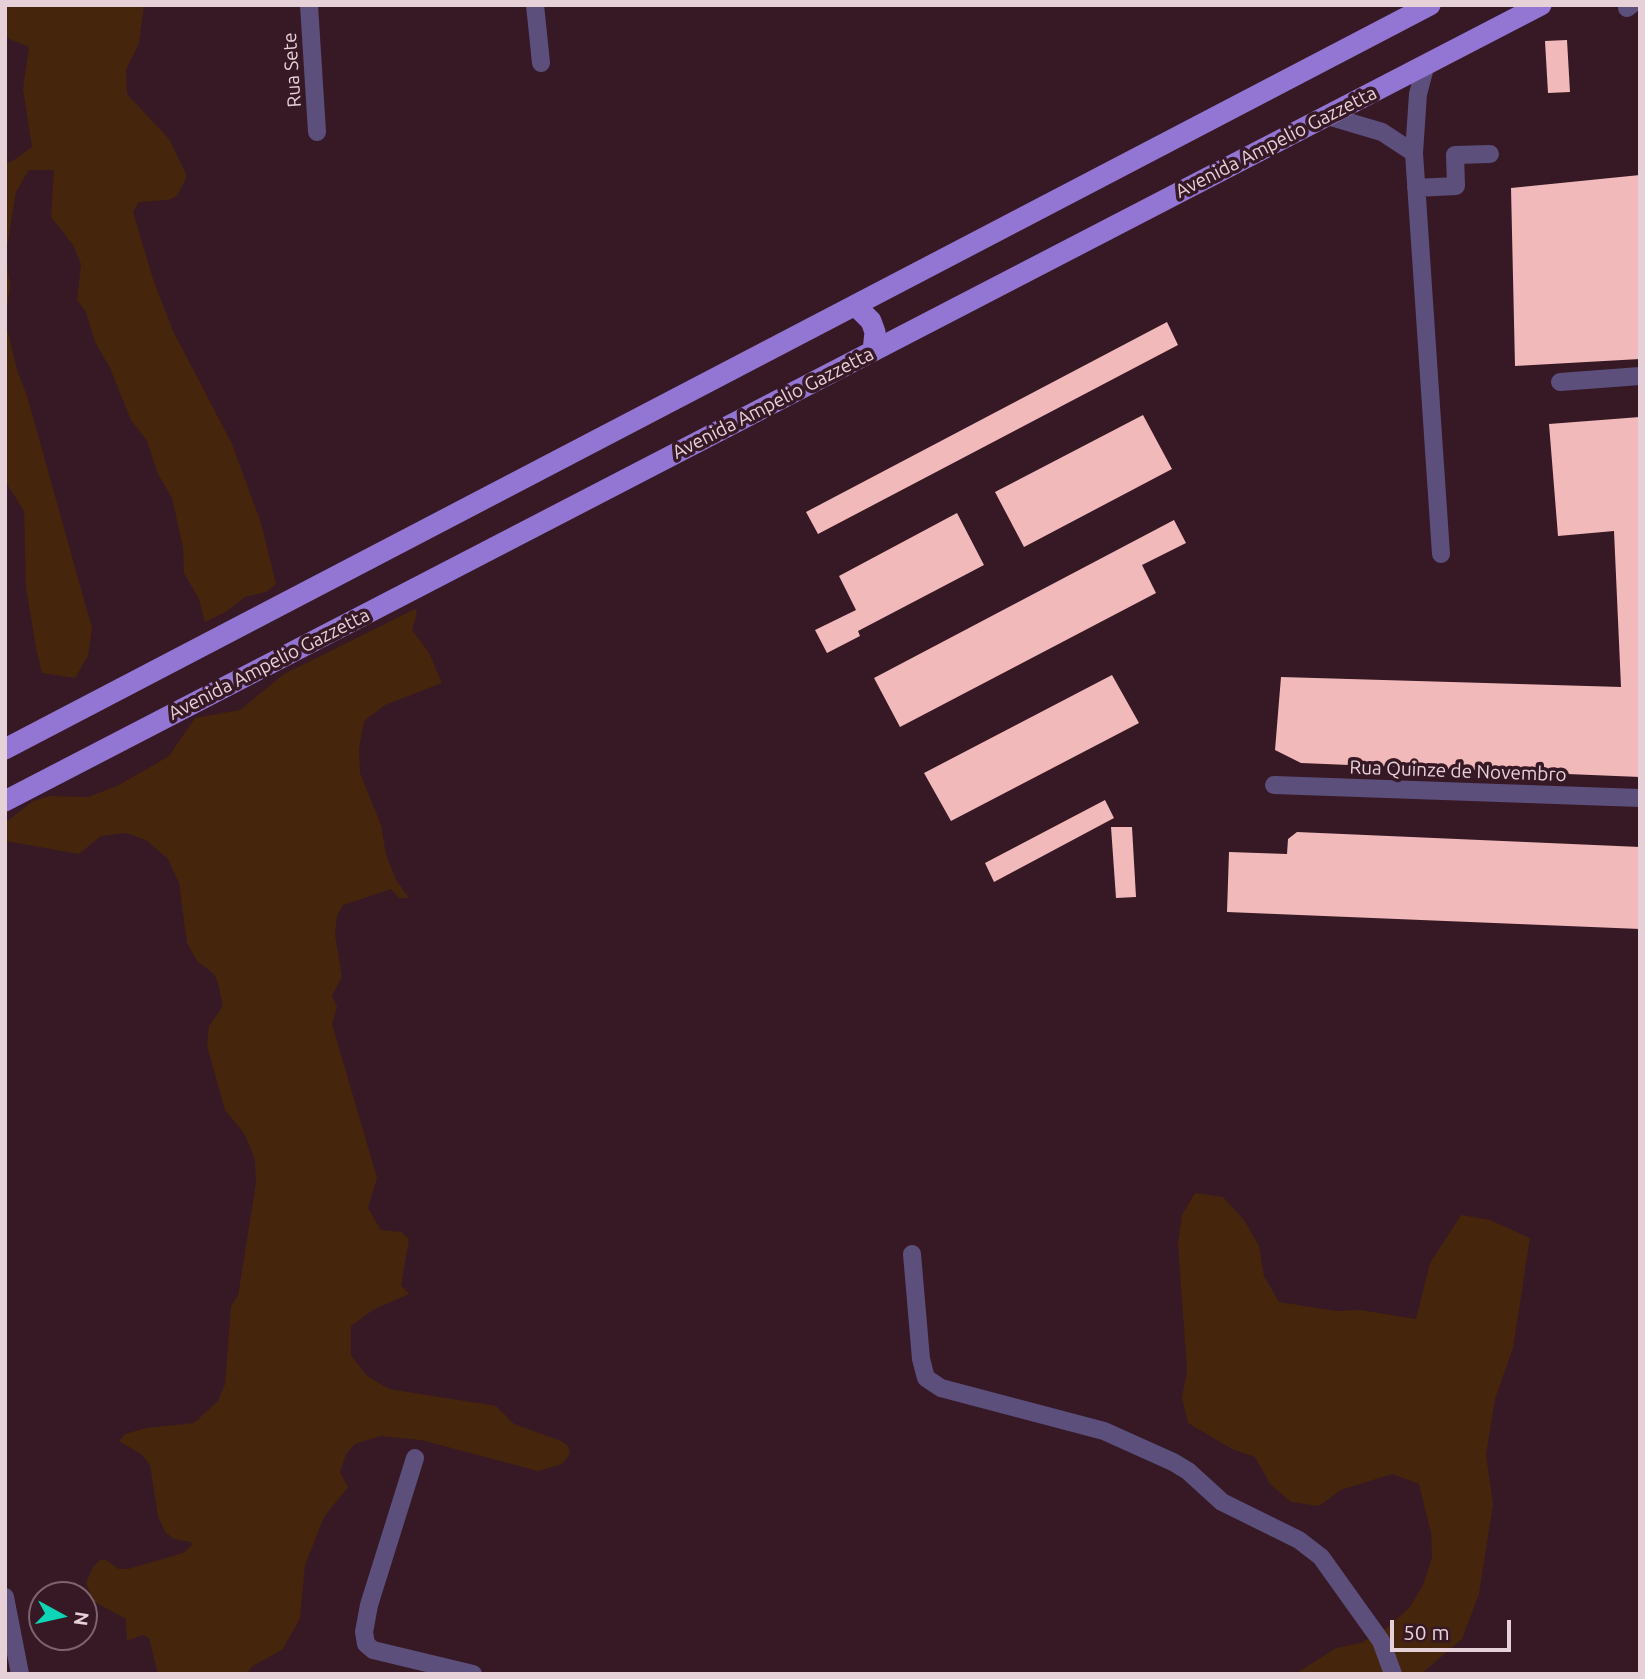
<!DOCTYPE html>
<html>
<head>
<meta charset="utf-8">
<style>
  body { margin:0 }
  #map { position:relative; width:1645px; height:1679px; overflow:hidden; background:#371925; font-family:Ubuntu,sans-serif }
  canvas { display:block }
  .frame { position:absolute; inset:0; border:7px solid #e7d1d8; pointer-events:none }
  .north { position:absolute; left:28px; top:1581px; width:70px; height:70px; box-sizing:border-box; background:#371925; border:2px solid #7d636d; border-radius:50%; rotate:98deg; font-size:19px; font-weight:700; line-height:28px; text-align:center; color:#e7d1d8 }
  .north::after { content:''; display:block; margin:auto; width:24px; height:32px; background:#0dd5b5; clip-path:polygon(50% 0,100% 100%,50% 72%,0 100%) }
  .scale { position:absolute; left:1390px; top:1620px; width:121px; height:32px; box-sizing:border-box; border:4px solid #e7d1d8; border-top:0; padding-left:9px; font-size:21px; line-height:24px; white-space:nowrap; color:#e7d1d8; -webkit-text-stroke:5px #371925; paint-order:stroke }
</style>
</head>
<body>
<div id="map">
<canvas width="1645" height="1679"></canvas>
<div class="frame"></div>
<div class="north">N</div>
<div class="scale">50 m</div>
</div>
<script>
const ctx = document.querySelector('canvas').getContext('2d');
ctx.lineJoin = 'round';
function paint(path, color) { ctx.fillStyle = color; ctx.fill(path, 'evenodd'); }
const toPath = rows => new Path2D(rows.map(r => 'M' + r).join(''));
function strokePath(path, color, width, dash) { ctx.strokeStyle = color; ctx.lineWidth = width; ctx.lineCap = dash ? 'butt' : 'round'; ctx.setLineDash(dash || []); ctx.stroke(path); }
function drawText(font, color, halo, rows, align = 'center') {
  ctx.font = font + ' Ubuntu,sans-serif'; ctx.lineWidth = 7; ctx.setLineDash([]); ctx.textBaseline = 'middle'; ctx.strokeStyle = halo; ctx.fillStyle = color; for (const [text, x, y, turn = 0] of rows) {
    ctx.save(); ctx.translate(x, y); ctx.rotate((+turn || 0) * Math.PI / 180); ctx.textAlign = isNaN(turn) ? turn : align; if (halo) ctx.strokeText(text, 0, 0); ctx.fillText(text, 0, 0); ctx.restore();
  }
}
const green = toPath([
  [5,5,144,5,139,43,126,70,127,94,169,139,187,176,177,196,168,200,139,202,133,212,153,279,173,331,232,444,261,523,276,584,266,592,245,597,227,611,205,622,199,599,184,573,183,548,172,498,157,472,147,441,131,420,110,368,95,342,86,312,77,300,81,264,73,245,51,217,54,170,29,170,16,192,6,253,10,287,5,320,5,162,11,162,32,147,23,89,29,47,7,38],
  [5,320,17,370,27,396,92,628,88,656,75,678,42,673,36,648,26,588,24,511,5,481],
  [415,609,417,613,412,630,429,653,442,683,385,705,364,721,359,749,360,773,381,825,386,855,396,880,409,898,399,898,391,889,343,905,337,916,335,935,342,977,332,996,337,1007,332,1024,377,1178,368,1208,381,1230,401,1232,409,1239,401,1285,409,1294,373,1310,351,1326,351,1355,367,1376,389,1389,496,1406,514,1424,561,1441,568,1446,570,1454,562,1464,538,1471,421,1440,380,1436,355,1444,346,1454,340,1472,348,1487,324,1517,305,1565,300,1618,283,1649,253,1666,246,1674,158,1674,149,1638,143,1635,127,1641,126,1619,93,1601,86,1583,93,1567,100,1560,106,1560,119,1569,128,1569,183,1553,192,1545,191,1542,174,1539,165,1532,158,1516,150,1465,142,1455,119,1441,125,1434,146,1428,194,1423,218,1401,225,1384,231,1306,238,1296,256,1183,255,1159,244,1133,225,1110,207,1046,209,1026,223,1006,218,983,214,974,197,961,187,943,179,883,168,859,146,840,126,833,101,836,79,854,5,841,5,823,33,801,49,796,88,797,119,785,169,756,195,718,240,710,284,674],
  [1195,1193,1223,1197,1244,1220,1259,1246,1264,1276,1279,1302,1336,1311,1360,1310,1416,1319,1430,1263,1461,1215,1490,1220,1530,1238,1513,1348,1495,1399,1486,1455,1493,1504,1479,1594,1462,1639,1421,1674,1295,1674,1336,1648,1361,1643,1387,1628,1410,1607,1423,1585,1432,1557,1431,1533,1419,1484,1392,1474,1341,1490,1319,1506,1291,1502,1270,1484,1255,1457,1232,1449,1188,1423,1182,1398,1187,1370,1178,1243,1182,1215]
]);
const building = toPath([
  [1567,40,1570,92,1548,93,1545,41],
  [1640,175,1640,359,1515,366,1511,188],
  [1167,322,1178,345,818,534,806,512],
  [1143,415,1172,469,1024,547,995,492],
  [1640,417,1640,777,1301,763,1275,750,1281,677,1621,687,1614,531,1558,536,1549,424],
  [957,513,984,565,858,631,860,636,827,653,815,630,856,610,839,576],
  [1174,520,1186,543,1142,565,1156,593,900,727,874,678],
  [1112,675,1139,723,951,821,924,773],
  [1105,800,1114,818,994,882,985,863],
  [1111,827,1132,827,1136,897,1116,898],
  [1297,832,1640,847,1640,929,1227,912,1229,852,1287,854,1288,839]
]);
const minor = toPath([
  [309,5,317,132],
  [535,5,541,63],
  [1627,8,1631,5],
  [1426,64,1418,94,1414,153,1441,554],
  [1328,116,1382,132,1414,153],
  [1416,188,1456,186,1455,155,1490,154],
  [1560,382,1640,376],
  [1274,785,1640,798],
  [912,1254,921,1359,926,1378,941,1388,1104,1431,1173,1462,1188,1471,1222,1502,1299,1540,1321,1557,1381,1641,1393,1674],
  [415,1458,369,1605,364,1632,366,1644,373,1650,473,1674],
  [5,1597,20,1674]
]);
const major = toPath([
  [857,307,871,321,875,332,873,351],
  [5,749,1430,5],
  [5,801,1541,5]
]);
const streetNames = [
  ["Rua Sete",292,70,-94],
  ["Avenida Ampelio Gazzetta",1276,142,-27],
  ["Avenida Ampelio Gazzetta",773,403,-27],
  ["Avenida Ampelio Gazzetta",269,664,-27],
  ["Rua Quinze de Novembro",1458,771,2]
];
paint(green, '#45250c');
paint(building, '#f2b9bb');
strokePath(minor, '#5c4f7c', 18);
strokePath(major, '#9376d4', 21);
drawText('19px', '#e7d1d8', '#371925', streetNames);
</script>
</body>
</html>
